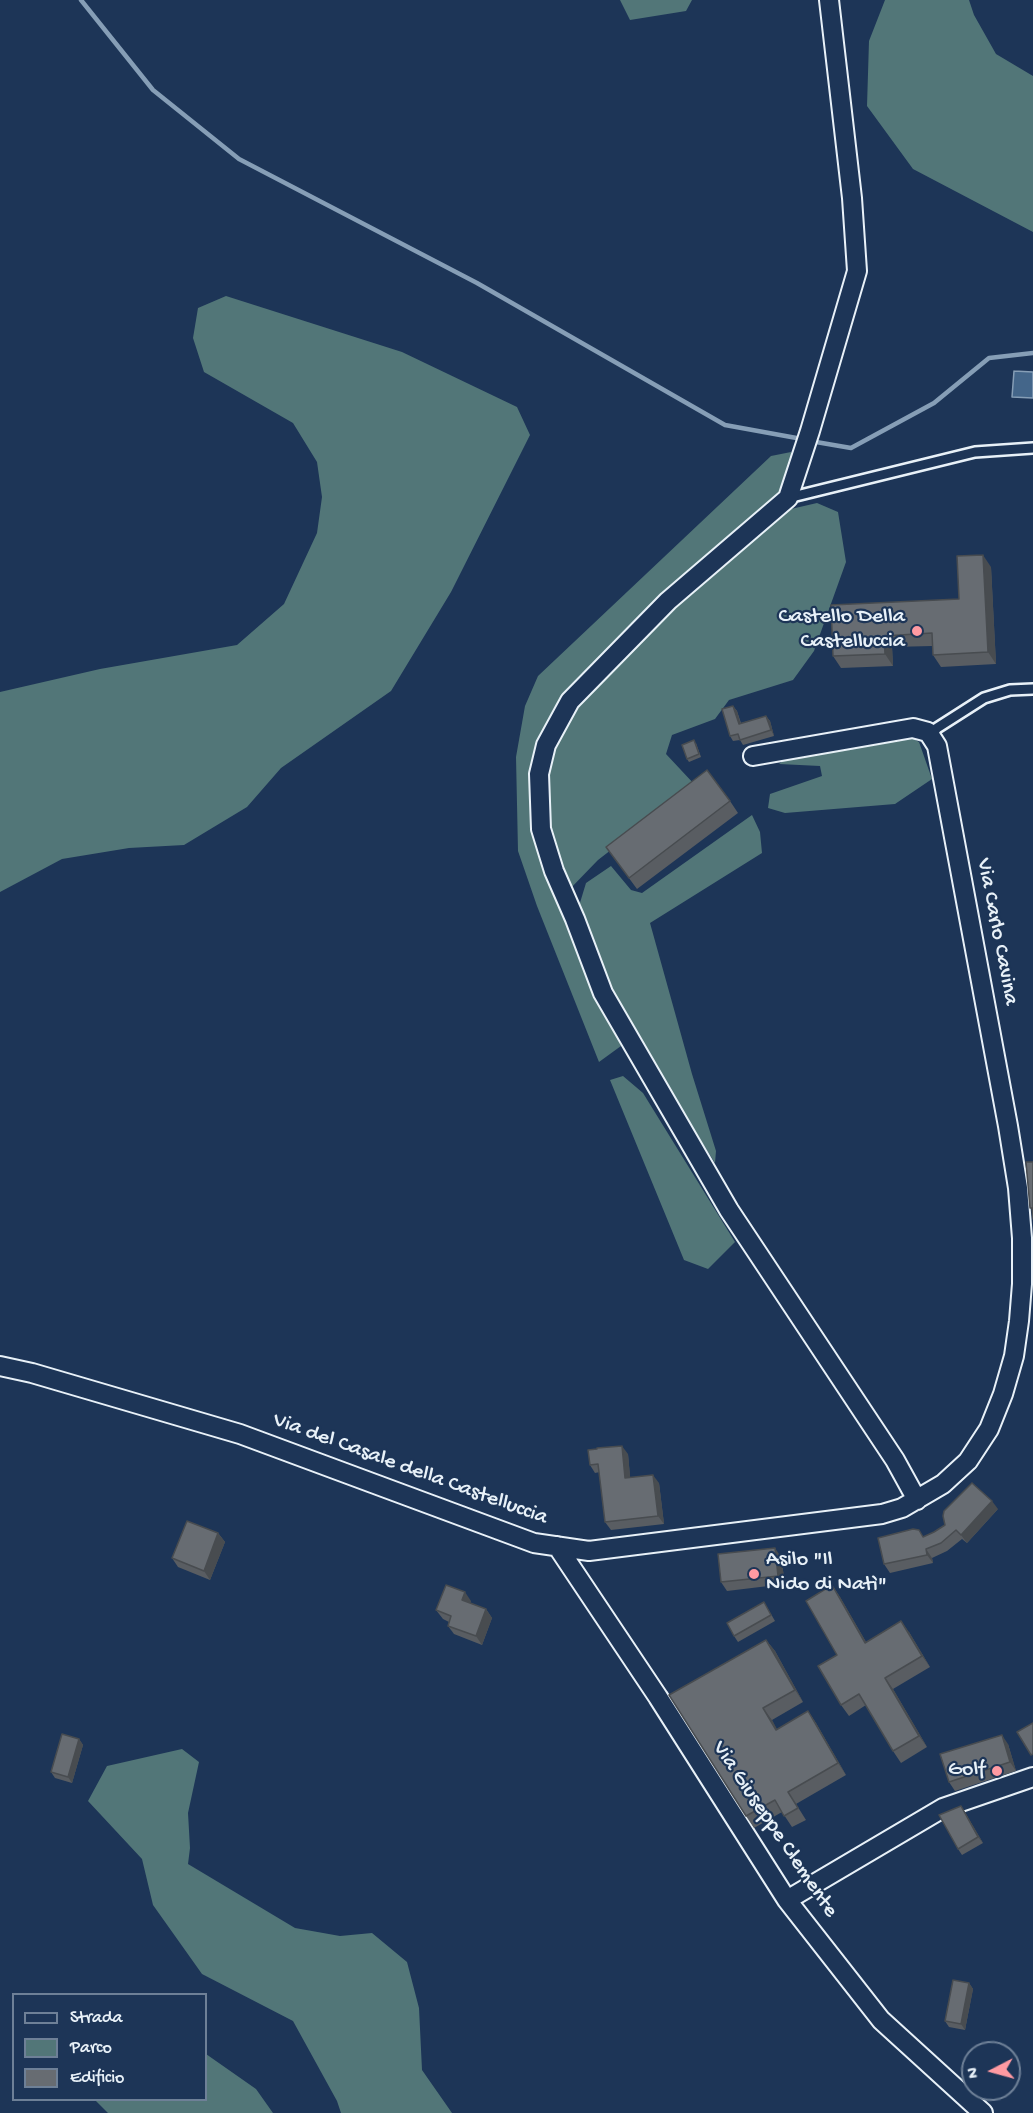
<!DOCTYPE html>
<html>
<head>
<meta charset="utf-8">
<style>
  body { margin:0 }
  #map { position:relative; width:1033px; height:2113px; overflow:hidden; background:#1d3557; font-family:"Gochi Hand",sans-serif }
  canvas { display:block }
  .legend { position:absolute; left:12px; top:1993px; width:195px; height:108px; box-sizing:border-box; background:#1d3557; border:2px solid #6e8097; margin:0; padding:8px 10px; list-style:none; font-size:18px; color:#e8f1f8 }
  .legend li { display:flex; align-items:center; gap:12px; height:30px }
  .legend b { width:30px; border:2px solid #6e8097 }
  .north { position:absolute; left:961px; top:2041px; width:60px; height:60px; box-sizing:border-box; background:#1d3557; border:2px solid #6e8097; border-radius:50%; rotate:264deg; font-size:16px; font-weight:700; line-height:24px; text-align:center; color:#e8f1f8 }
  .north::after { content:''; display:block; margin:auto; width:21px; height:27px; background:#ff9aa2; clip-path:polygon(50% 0,100% 100%,50% 72%,0 100%) }
</style>
</head>
<body>
<div id="map">
<canvas width="1033" height="2113"></canvas>
<ul class="legend">
<li><b style="height:8px;background:#1d3557"></b>Strada</li>
<li><b style="height:16px;background:#527678"></b>Parco</li>
<li><b style="height:16px;background:#676c72"></b>Edificio</li>
</ul>
<div class="north">N</div>
</div>
<script>
const ctx = document.querySelector('canvas').getContext('2d');
ctx.lineJoin = 'round';
function paint(path, color) { ctx.fillStyle = color; ctx.fill(path, 'evenodd'); }
const toPath = rows => new Path2D(rows.map(r => 'M' + r).join(''));
function strokePath(path, color, width, dash) { ctx.strokeStyle = color; ctx.lineWidth = width; ctx.lineCap = dash ? 'butt' : 'round'; ctx.setLineDash(dash || []); ctx.stroke(path); }
function drawText(font, color, halo, rows, align = 'center') {
  ctx.font = font + ' "Gochi Hand",sans-serif'; ctx.lineWidth = 4.5; ctx.setLineDash([]); ctx.textBaseline = 'middle'; ctx.strokeStyle = halo; ctx.fillStyle = color; for (const [text, x, y, turn = 0] of rows) {
    ctx.save(); ctx.translate(x, y); ctx.rotate((+turn || 0) * Math.PI / 180); ctx.textAlign = isNaN(turn) ? turn : align; if (halo) ctx.strokeText(text, 0, 0); ctx.fillText(text, 0, 0); ctx.restore();
  }
}
const green = toPath([
  [620,0,692,0,686,11,630,20],
  [885,0,969,0,974,15,996,54,1033,76,1033,232,913,169,867,106,869,41],
  [226,296,402,352,517,407,530,435,451,592,391,691,281,768,247,807,184,845,129,848,62,859,0,892,0,692,100,669,237,645,284,604,317,533,322,497,317,462,293,423,204,372,193,338,198,308],
  [791,452,792,477,781,503,791,509,817,503,838,512,846,562,814,651,793,680,729,700,715,719,672,735,666,754,695,785,598,860,567,892,569,921,621,1046,599,1062,537,906,518,851,516,757,525,706,538,676,771,456],
  [910,737,919,742,932,779,895,804,785,813,768,808,770,794,822,776,820,766,779,764,789,756],
  [752,815,760,832,762,853,650,923,692,1074,716,1151,715,1163,620,1013,579,906,586,883,611,866,631,890,642,893],
  [623,1076,643,1093,735,1242,708,1269,684,1260,610,1080],
  [182,1749,199,1762,188,1813,190,1848,188,1864,295,1928,340,1936,372,1933,407,1962,419,2008,422,2070,452,2113,341,2113,337,2101,293,2021,202,1974,153,1905,142,1859,88,1801,107,1766],
  [206,2054,256,2089,273,2113,108,2113,95,2100,206,2100]
]);
const water = toPath([
  [1014,371,1033,372,1033,398,1012,397,1014,371]
]);
const stream = toPath([
  [81,0,153,90,239,159,477,283,725,425,802,439],
  [816,442,851,448,934,403,989,358,1033,353]
]);
const lane = toPath([
  [788,498,975,452,1033,448],
  [931,735,937,728,984,698,1010,690,1033,689]
]);
const street = toPath([
  [829,0,852,198,857,271,810,431,788,498,668,601,570,701,546,745,539,774,541,829,554,871,575,919,603,993,729,1210,895,1460,917,1500],
  [0,1366,32,1373,240,1434,534,1543,589,1551,882,1514,902,1508,943,1484,968,1461,989,1429,1003,1394,1014,1356,1019,1321,1022,1284,1022,1238,1018,1188,1008,1126,937,746,928,732,913,728,753,756],
  [557,1546,658,1697,787,1900,881,2020,983,2113],
  [787,1900,943,1808,1033,1777]
]);
const wall = toPath([
  [991,567,996,664,941,667,933,655,932,646,892,647,893,666,841,668,833,656,959,599],
  [733,706,737,711,741,723,766,716,770,721,774,736,743,745,740,740,733,741,730,736],
  [696,743,701,757,689,762,687,759],
  [730,801,738,813,637,889,606,847],
  [628,1454,630,1477,659,1483,664,1524,611,1530,605,1522,600,1472,595,1473,590,1465],
  [998,1509,967,1543,962,1539,947,1551,932,1558,933,1563,890,1573,884,1564,924,1537],
  [218,1533,225,1542,210,1580,178,1567,172,1558],
  [781,1557,785,1584,727,1591,721,1582],
  [832,1585,840,1597,866,1642,909,1632,930,1667,893,1689,927,1747,901,1763,893,1751,866,1705,849,1716,841,1705],
  [471,1601,470,1603,486,1609,492,1618,482,1645,454,1634,448,1626,449,1622,443,1619,436,1610],
  [764,1602,775,1621,738,1642,734,1636],
  [766,1640,775,1651,803,1702,772,1720,777,1730,808,1711,816,1723,846,1775,796,1804,806,1820,792,1827,782,1812,754,1828,746,1816],
  [79,1739,83,1745,72,1783,55,1778,51,1772],
  [1008,1744,1016,1771,955,1791,949,1782],
  [961,1806,983,1843,962,1855,958,1849],
  [969,1983,973,1989,965,2030,949,2027,945,2021]
]);
const shadedWall = toPath([
  [983,555,991,567,996,664,988,652],
  [884,636,892,647,893,666,885,654],
  [733,706,737,711,742,729,739,724],
  [766,716,770,721,774,736,771,730],
  [622,1446,628,1454,631,1486,625,1478],
  [653,1475,659,1483,664,1524,658,1516],
  [992,1501,998,1509,967,1543,961,1535],
  [218,1533,225,1542,210,1580,204,1571],
  [775,1548,781,1557,785,1584,778,1576],
  [926,1549,932,1558,933,1563,927,1555],
  [832,1585,840,1597,873,1654,865,1643],
  [465,1592,471,1601,468,1609,462,1600],
  [486,1609,492,1618,482,1645,476,1636],
  [901,1621,909,1632,930,1667,922,1656],
  [766,1640,775,1651,803,1702,795,1690],
  [885,1678,893,1689,927,1747,919,1736],
  [763,1708,772,1720,784,1742,776,1730],
  [808,1711,816,1723,846,1775,838,1763],
  [1002,1735,1008,1744,1016,1771,1010,1762],
  [79,1739,83,1745,72,1783,68,1777],
  [961,1806,965,1812,983,1843,978,1837],
  [969,1983,973,1989,965,2030,961,2024]
]);
const building = toPath([
  [983,555,988,652,933,655,932,633,884,636,885,654,833,656,831,605,959,599,957,556,983,555],
  [733,706,739,724,766,716,771,730,740,740,738,734,730,736,722,709,733,706],
  [694,740,699,754,687,759,682,745,694,740],
  [707,770,730,801,629,878,606,847,707,770],
  [1026,1162,1033,1162,1033,1219,1032,1208,1030,1208,1026,1162],
  [622,1446,625,1478,653,1475,658,1516,605,1522,598,1464,590,1465,588,1450,597,1449,597,1448,622,1446],
  [972,1483,992,1501,961,1535,956,1530,941,1543,926,1549,927,1555,884,1564,878,1538,913,1529,919,1530,923,1537,934,1532,945,1525,943,1516,944,1511,972,1483],
  [187,1521,218,1533,204,1571,172,1558,187,1521],
  [775,1548,778,1576,721,1582,718,1554,775,1548],
  [446,1585,465,1592,462,1600,486,1609,476,1636,448,1626,451,1616,436,1610,446,1585],
  [832,1585,865,1643,901,1621,922,1656,885,1678,919,1736,893,1751,859,1694,841,1705,818,1666,837,1655,806,1601,832,1585],
  [764,1602,771,1615,734,1636,727,1623,764,1602],
  [766,1640,795,1690,763,1708,776,1730,808,1711,838,1763,788,1792,798,1808,784,1816,775,1800,746,1816,669,1695,766,1640],
  [1033,1723,1033,1754,1031,1755,1017,1732,1033,1723],
  [62,1734,79,1739,68,1777,51,1772,62,1734],
  [1002,1735,1010,1762,949,1782,940,1754,1002,1735],
  [961,1806,978,1837,958,1849,939,1815,961,1806],
  [953,1980,969,1983,961,2024,945,2021,953,1980]
]);
const markers = [
  [917,631,6,"#ff9aa2"],
  [754,1574,6,"#ff9aa2"],
  [997,1771,6,"#ff9aa2"]
];
const poiNames = [
  ["Castello Della",905,618],
  ["Castelluccia",905,643],
  ["Asilo \"Il",766,1561,"left"],
  ["Nido di Natì\"",766,1586,"left"],
  ["Golf",985,1771]
];
const streetNames = [
  ["Via Carlo Cavina",996,932,79],
  ["Via del Casale della Castelluccia",410,1470,20],
  ["Via Giuseppe Clemente",774,1830,56]
];
paint(green, '#527678');
paint(water, '#44668a');
strokePath(water, '#869eb6', 1.5);
strokePath(stream, '#869eb6', 4.5);
strokePath(lane, '#e8f1f8', 14);
strokePath(street, '#e8f1f8', 22);
strokePath(lane, '#1d3557', 9);
strokePath(street, '#1d3557', 18);
paint(wall, '#595d62');
paint(shadedWall, '#484c50');
paint(building, '#676c72');
strokePath(building, '#484c50', 1.5);
for (const [x, y, r, color] of markers) { const dot = new Path2D(); dot.arc(x, y, r, 0, 2 * Math.PI); ctx.fillStyle = color; ctx.fill(dot); strokePath(dot, '#1d3557', 2); }
drawText('22px', '#e8f1f8', '#1d3557', poiNames, 'right');
drawText('22px', '#e8f1f8', '#1d3557', streetNames);
</script>
</body>
</html>
